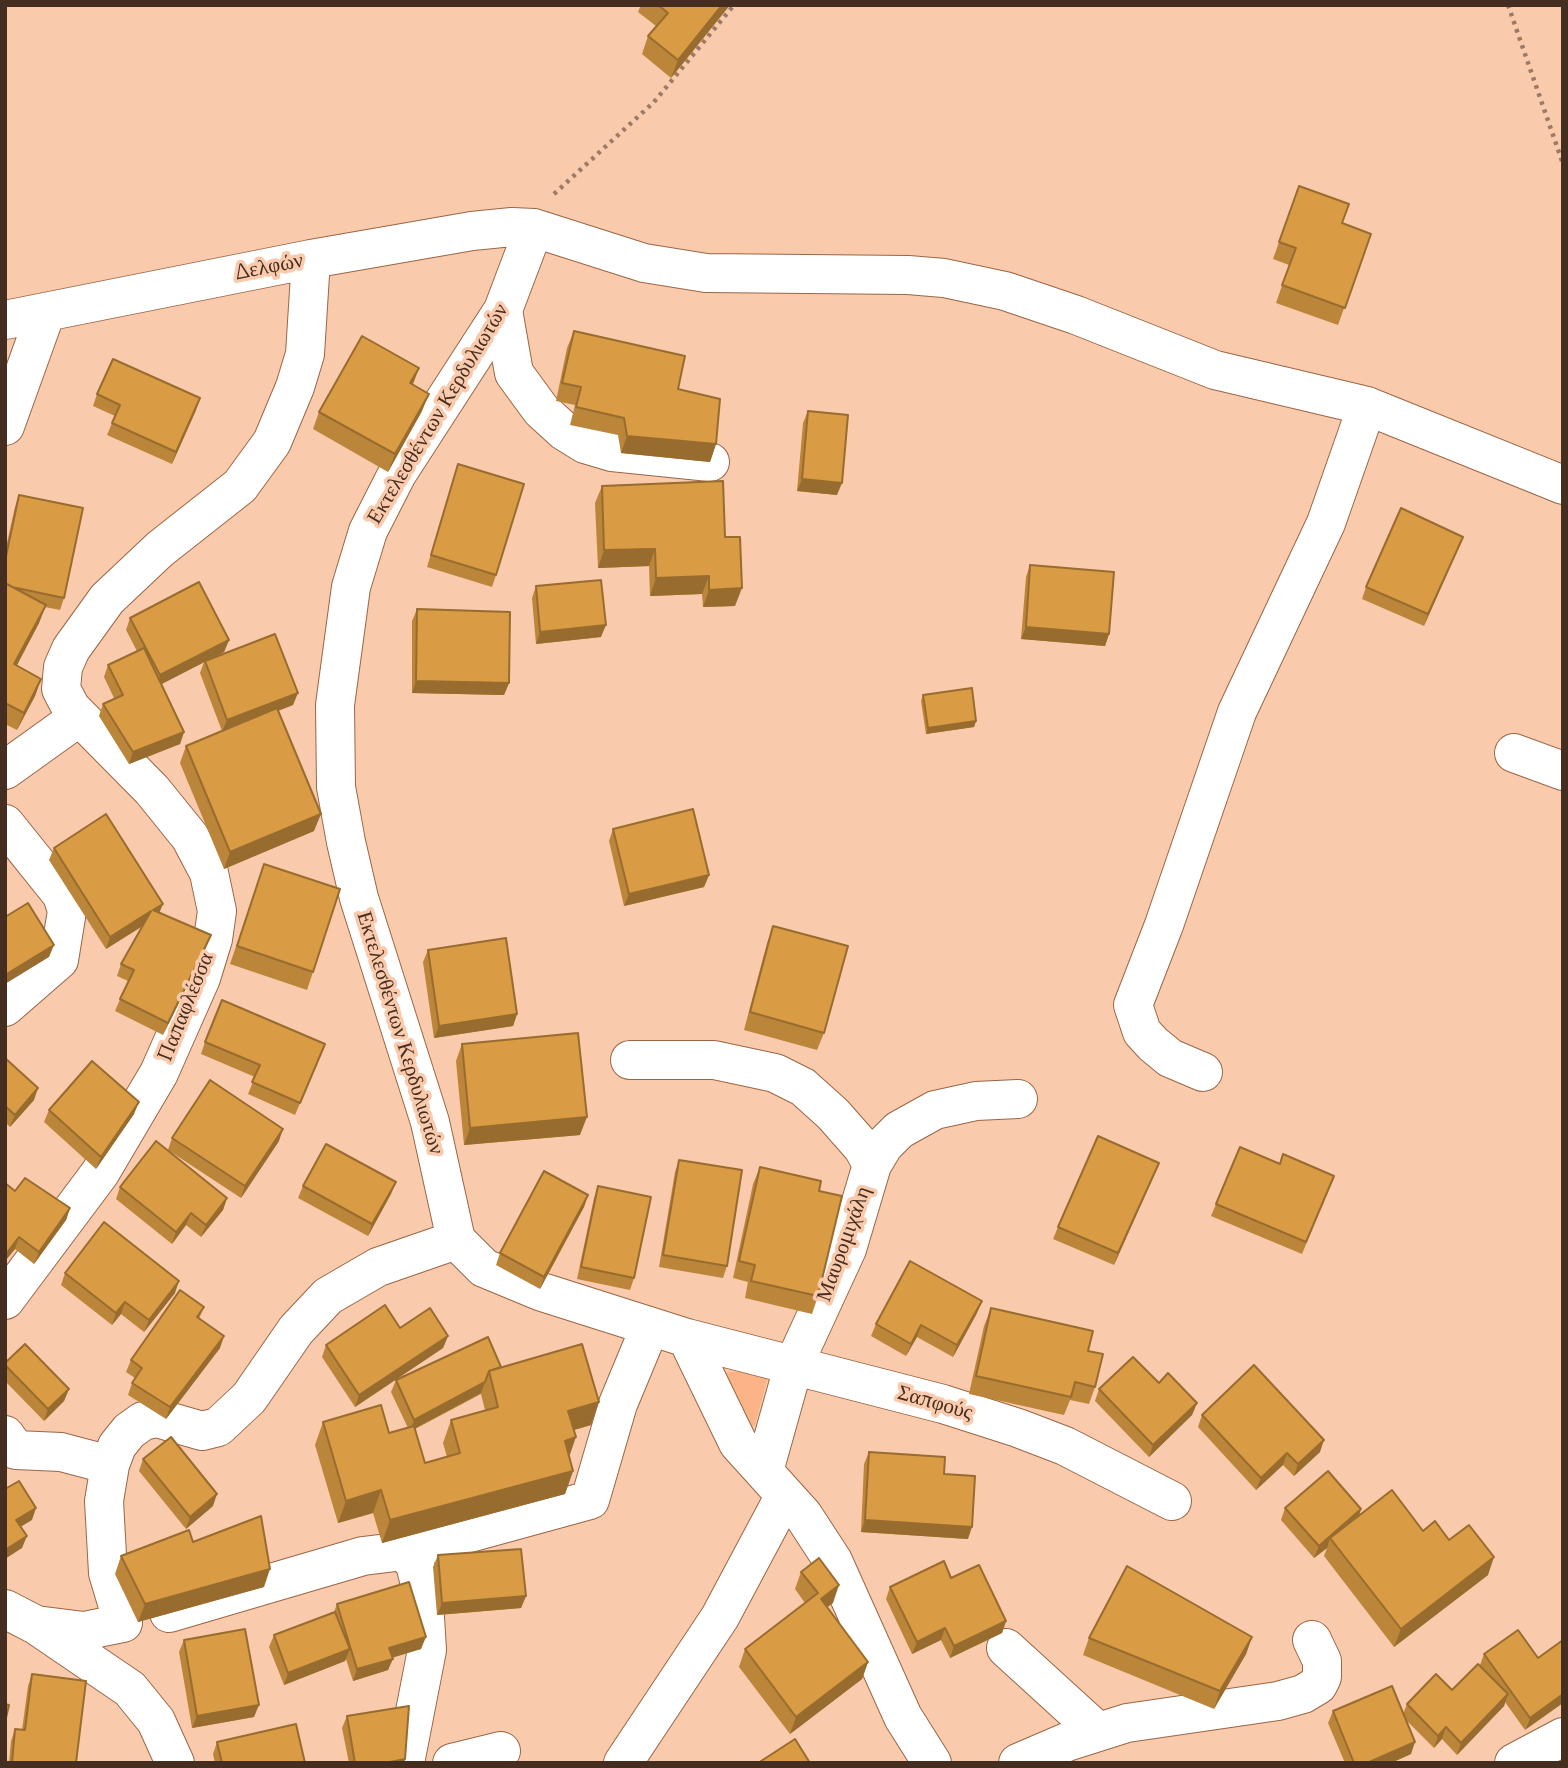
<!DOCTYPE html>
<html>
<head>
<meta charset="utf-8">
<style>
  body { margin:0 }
  #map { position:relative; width:1568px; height:1768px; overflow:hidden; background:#facaad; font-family:Lora,serif }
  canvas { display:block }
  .frame { position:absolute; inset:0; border:7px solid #452e20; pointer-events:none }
</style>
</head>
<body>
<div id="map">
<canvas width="1568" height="1768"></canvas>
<div class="frame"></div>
</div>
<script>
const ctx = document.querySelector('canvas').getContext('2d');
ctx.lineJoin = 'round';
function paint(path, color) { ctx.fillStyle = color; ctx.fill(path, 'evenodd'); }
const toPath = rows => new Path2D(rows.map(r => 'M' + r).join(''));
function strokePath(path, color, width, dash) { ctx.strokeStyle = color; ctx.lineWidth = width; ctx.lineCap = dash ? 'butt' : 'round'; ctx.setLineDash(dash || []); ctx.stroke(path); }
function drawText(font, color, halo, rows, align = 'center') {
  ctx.font = font + ' Lora,serif'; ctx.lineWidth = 7; ctx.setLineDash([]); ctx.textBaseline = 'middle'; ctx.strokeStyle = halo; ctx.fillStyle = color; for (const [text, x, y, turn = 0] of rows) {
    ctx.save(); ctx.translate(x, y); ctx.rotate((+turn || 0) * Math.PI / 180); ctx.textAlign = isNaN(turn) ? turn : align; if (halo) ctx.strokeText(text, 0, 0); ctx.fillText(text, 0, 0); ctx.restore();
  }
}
const green = toPath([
  [746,1371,768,1377,755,1425,752,1428,717,1373]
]);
const path = toPath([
  [1508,5,1563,164],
  [554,194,654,102,734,5]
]);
const minor = toPath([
  [534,228,503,310,397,474,368,531,351,587,335,705,336,787,346,842,359,898,430,1122,456,1240,484,1268,542,1292,687,1338,943,1404,1018,1428,1065,1446,1172,1501],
  [503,310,514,373,541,410,564,431,585,444,612,452,710,462],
  [5,320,311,259,472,231,512,227,534,228,644,263,706,273,908,275,944,278,1005,291,1076,315,1215,370,1367,406,1563,485],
  [5,426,46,312],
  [1514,753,1563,771],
  [5,770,79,717],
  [5,824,62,895,67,911,59,960,5,1007],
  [630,1060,714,1060,775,1073,803,1087,833,1114,863,1148,872,1165,847,1249,794,1364,764,1471],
  [1203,1072,1170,1058,1153,1044,1142,1032,1133,1005,1164,925,1237,712,1326,523,1367,406],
  [872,1165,884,1145,899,1130,935,1110,976,1101,1018,1099],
  [5,1300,100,1173,159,1073,201,978,213,939,217,911,209,873,190,837,152,790,71,708,61,689,63,667,71,649,107,599,160,549,240,486,272,442,295,387,305,354,311,259],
  [687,1338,738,1443,803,1515,833,1561,903,1717,932,1763],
  [5,1435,16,1450,61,1452,110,1465],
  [404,1551,590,1500,618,1404,650,1327],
  [5,1609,36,1625,130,1689,156,1721,175,1763],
  [169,1613,363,1556,404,1551,415,1564,424,1601,427,1650,405,1763],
  [36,1625,84,1631,123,1623,108,1573,104,1501,110,1465,117,1446,129,1431,143,1421,157,1418,202,1431,218,1427,249,1398,296,1330,328,1296,378,1267,456,1240],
  [1006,1648,1097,1731],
  [452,1763,501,1751],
  [623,1763,720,1617,785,1495],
  [1018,1763,1067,1742,1127,1723,1278,1701,1303,1694,1318,1685,1322,1677,1322,1661,1312,1640],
  [1514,1763,1563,1737]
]);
const wall = toPath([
  [641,5,730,5,671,78,642,54,648,36,656,26,638,12],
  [1299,186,1342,223,1371,234,1338,325,1276,303,1289,265,1273,259],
  [574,331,678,389,716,444,710,462,621,453,618,435,570,425,575,405,556,401,567,348],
  [419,368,413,384,422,411,388,472,313,429,319,412],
  [97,394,196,410,172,464,107,435,115,416,93,406],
  [808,411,837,495,797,491,803,423],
  [458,464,496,575,492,587,427,567],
  [602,486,725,537,735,606,703,607,702,594,650,596,649,566,598,568,595,503],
  [19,495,64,598,60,610,45,607,39,623,17,665,41,679,35,696,17,730,5,724,5,552,15,507],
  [1463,537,1424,626,1362,599,1366,587],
  [1030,565,1109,634,1105,646,1021,639,1026,577],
  [536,586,601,637,536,644,532,598],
  [417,609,509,683,504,695,412,693,412,621],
  [130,618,229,640,224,652,212,658,293,705,278,711,314,831,224,869,180,763,186,746,222,731,200,673,204,662,161,684,184,732,180,744,129,764,99,716,103,704,114,698,104,677,108,665,137,651,126,630],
  [923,695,976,721,974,727,926,734,921,701],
  [613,829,709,875,704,887,624,906,609,841],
  [54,848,159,913,211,935,206,947,163,1035,115,1011,128,981,117,976,121,964,143,926,106,949,49,860],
  [264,864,313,972,307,990,230,964],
  [773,926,824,1033,817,1050,744,1030,767,943],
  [428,950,517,1014,513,1026,434,1038,423,962],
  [205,1042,320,1056,295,1115,248,1094,255,1077,201,1054],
  [462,1044,580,1135,464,1145,456,1061],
  [5,1058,34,1100,10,1127,5,1122],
  [49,1110,134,1114,96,1169,44,1122],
  [172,1138,279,1141,241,1198,168,1150],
  [679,1160,727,1266,723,1278,659,1267,675,1172],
  [1280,1164,1334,1176,1302,1254,1211,1216,1216,1204],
  [760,1167,819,1191,818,1296,812,1314,745,1298,748,1282,733,1278,753,1184],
  [1154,1175,1114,1265,1053,1239,1058,1227],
  [5,1183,15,1191,70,1208,66,1220,34,1264,15,1249,5,1261],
  [303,1186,391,1194,368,1236,298,1198],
  [598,1186,634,1278,630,1290,577,1279,594,1198],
  [120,1187,227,1198,223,1210,201,1237,186,1225,172,1244,116,1199],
  [588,1195,584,1207,540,1289,496,1265,500,1253],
  [65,1273,175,1293,144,1332,121,1314,112,1325,61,1285],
  [204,1307,199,1319,220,1348,166,1419,128,1395,132,1383,135,1378,126,1372,131,1360],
  [991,1308,1088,1351,1095,1387,1089,1404,1070,1400,1064,1415,969,1394,984,1326],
  [977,1313,953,1357,917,1337,906,1356,871,1336,876,1324],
  [400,1328,448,1336,443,1348,355,1407,322,1357,326,1345],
  [5,1363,69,1389,64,1401,44,1421,5,1381],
  [501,1367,599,1402,591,1425,574,1430,569,1456,573,1471,565,1494,382,1543,373,1513,338,1523,315,1445,323,1422,389,1433,408,1428,391,1392,396,1380],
  [481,1394,485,1410,451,1420,443,1443,447,1457,425,1463,415,1429],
  [1159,1383,1197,1403,1192,1415,1149,1457,1095,1401,1099,1389],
  [1202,1415,1320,1452,1294,1476,1283,1465,1256,1490,1198,1427],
  [869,1452,944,1474,968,1539,861,1532,864,1464],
  [143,1459,213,1506,186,1529,139,1471],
  [1285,1508,1361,1509,1359,1516,1423,1531,1449,1540,1488,1575,1394,1647,1324,1556,1327,1548,1314,1558,1281,1520],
  [193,1542,264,1587,138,1622,115,1574,121,1556],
  [438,1555,526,1596,521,1608,437,1615,433,1567],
  [801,1572,833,1603,827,1607,868,1662,862,1679,790,1734,739,1667,745,1649,805,1603,795,1589],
  [951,1578,1006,1621,1002,1633,950,1658,941,1640,912,1654,886,1599,890,1587],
  [337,1604,421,1649,392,1657,388,1670,353,1681,346,1659,345,1661,284,1685,269,1647,274,1635,334,1612],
  [1252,1637,1246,1654,1214,1709,1083,1655,1089,1638],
  [184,1640,254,1717,192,1728,179,1652],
  [1563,1640,1525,1730,1505,1702,1504,1706,1457,1755,1442,1739,1434,1748,1405,1719,1411,1754,1391,1763,1345,1763,1328,1723,1333,1711,1403,1714,1407,1704,1452,1690,1480,1665,1484,1654,1538,1658],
  [32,1674,76,1763,9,1763,11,1741,15,1729,22,1730,28,1686],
  [347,1716,405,1759,404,1763,349,1763,342,1728],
  [217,1742,305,1763,215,1763,213,1754]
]);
const shadedWall = toPath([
  [722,5,730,5,671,78,678,60],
  [419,368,412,386,410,383],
  [429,394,422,411,388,472,395,454],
  [200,398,196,410,172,464,176,452],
  [627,436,716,444,710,462,621,453],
  [802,479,842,483,837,495,797,491],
  [1463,537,1458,548,1424,626,1428,614],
  [655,549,649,566,598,568,604,550],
  [709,576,702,594,650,596,656,578],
  [742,588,735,606,703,607,709,590],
  [46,605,39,623,8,682,14,664],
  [606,625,601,637,536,644,540,632],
  [1026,627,1109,634,1105,646,1021,639],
  [229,640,224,652,156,687,160,675],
  [41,679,35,696,17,730,24,713],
  [416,681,509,683,504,695,412,693],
  [298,693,293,705,222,732,227,720],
  [976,721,974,727,926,734,928,728],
  [184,732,180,744,129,764,133,752],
  [321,814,314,831,224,869,230,852],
  [709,875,704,887,624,906,629,894],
  [163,904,158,916,153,910],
  [151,911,147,923,106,949,110,937],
  [211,935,206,947,163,1035,168,1023],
  [54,945,49,957,5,984,5,975],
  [517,1014,513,1026,434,1038,439,1026],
  [38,1088,34,1100,10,1127,15,1115],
  [139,1102,134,1114,96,1169,101,1157],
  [587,1117,580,1135,464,1145,470,1128],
  [283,1129,279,1141,241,1198,245,1186],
  [1159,1163,1154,1175,1114,1265,1118,1253],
  [396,1182,391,1194,368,1236,372,1224],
  [588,1195,584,1207,540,1289,544,1277],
  [227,1198,223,1210,201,1237,206,1225],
  [70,1208,66,1220,34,1264,39,1252],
  [191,1213,186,1225,172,1244,176,1232],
  [19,1237,15,1249,5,1261,6,1254],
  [179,1281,175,1293,144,1332,149,1320],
  [982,1301,977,1313,953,1357,957,1345],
  [125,1302,121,1314,112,1325,116,1313],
  [921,1325,917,1337,906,1356,911,1344],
  [224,1336,220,1348,166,1419,170,1407],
  [448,1336,443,1348,355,1407,359,1395],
  [485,1382,481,1393,410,1431,414,1420],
  [69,1389,64,1401,44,1421,48,1409],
  [599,1402,591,1425,560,1434,568,1411],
  [1197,1403,1192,1415,1149,1457,1153,1445],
  [576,1437,568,1460,565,1441],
  [1324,1440,1320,1452,1294,1476,1298,1464],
  [1287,1453,1283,1465,1256,1490,1261,1478],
  [573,1471,565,1494,382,1543,390,1520],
  [381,1490,373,1513,338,1523,346,1501],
  [217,1494,213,1506,186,1529,190,1517],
  [36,1508,32,1520,12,1532,16,1520],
  [1361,1509,1357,1521,1330,1538,1327,1548,1314,1558,1319,1546],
  [865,1520,972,1527,968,1539,861,1532],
  [27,1536,22,1548,5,1559,5,1550],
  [1494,1557,1488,1575,1394,1647,1401,1629],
  [270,1569,264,1587,138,1622,145,1604],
  [839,1585,833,1603,814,1617,821,1599],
  [526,1596,521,1608,437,1615,442,1603],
  [1006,1621,1002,1633,950,1658,954,1646],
  [945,1628,941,1640,912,1654,917,1642],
  [426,1637,421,1649,385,1660,389,1648],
  [1252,1637,1246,1654,1214,1709,1220,1691],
  [350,1649,345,1661,284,1685,288,1673],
  [393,1659,388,1670,353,1681,357,1669],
  [868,1662,862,1679,790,1734,796,1717],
  [1508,1694,1504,1706,1457,1755,1461,1743],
  [1563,1694,1563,1703,1525,1730,1530,1718],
  [259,1705,254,1717,192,1728,197,1716],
  [1446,1727,1442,1739,1434,1748,1438,1736],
  [1415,1742,1411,1754,1391,1763,1367,1763],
  [405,1759,404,1763,385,1763]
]);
const building = toPath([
  [658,5,722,5,678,60,648,36,668,13,658,5],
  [1299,186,1349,204,1342,223,1371,234,1345,308,1282,285,1296,248,1279,242,1299,186],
  [574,331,685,356,678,389,720,399,716,444,627,436,624,418,576,407,581,387,562,383,574,331],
  [362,336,419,368,410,383,429,394,395,454,319,412,362,336],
  [113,359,200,398,176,452,112,423,120,405,97,394,113,359],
  [808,411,848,415,842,483,802,479,808,411],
  [458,464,524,484,496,575,431,555,458,464],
  [723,481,725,537,740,537,742,588,709,590,709,576,656,578,655,549,604,550,602,486,723,481],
  [19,495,83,508,64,598,12,587,5,583,5,561,19,495],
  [1401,508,1463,537,1428,614,1366,587,1401,508],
  [1030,565,1114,572,1109,634,1026,627,1030,565],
  [601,580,606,625,540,632,536,586,601,580],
  [199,582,229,640,160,675,130,618,199,582],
  [5,583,46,605,14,664,41,679,24,713,5,703,5,583],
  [417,609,510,612,509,683,416,681,417,609],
  [275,634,298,693,227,720,205,661,275,634],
  [144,648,184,732,133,752,103,704,123,695,108,665,144,648],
  [972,688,976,721,928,728,923,695,972,688],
  [277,708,321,814,230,852,186,746,277,708],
  [693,809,709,875,629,894,613,829,693,809],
  [106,814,163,904,153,910,211,935,168,1023,120,999,134,970,121,964,151,911,110,937,54,848,106,814],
  [264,864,340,889,313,972,237,946,264,864],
  [28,903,54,945,5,975,5,917,28,903],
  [773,926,848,946,824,1033,750,1012,773,926],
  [506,938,517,1014,439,1026,428,950,506,938],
  [222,1000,325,1044,300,1103,252,1082,260,1065,205,1042,222,1000],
  [578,1033,587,1117,470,1128,462,1044,578,1033],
  [5,1058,38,1088,15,1115,5,1106,5,1058],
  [92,1061,139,1102,101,1157,49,1110,92,1061],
  [210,1080,283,1129,245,1186,172,1138,210,1080],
  [1098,1136,1159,1163,1118,1253,1058,1227,1098,1136],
  [156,1141,227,1198,206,1225,191,1213,176,1232,120,1187,156,1141],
  [326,1144,396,1182,372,1224,303,1186,326,1144],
  [1240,1147,1280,1164,1283,1154,1334,1176,1306,1242,1216,1204,1240,1147],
  [679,1160,742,1170,727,1266,663,1255,679,1160],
  [760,1167,821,1181,819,1191,842,1196,818,1296,751,1281,755,1265,739,1261,760,1167],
  [544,1171,588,1195,544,1277,500,1253,544,1171],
  [25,1178,70,1208,39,1252,19,1237,6,1254,5,1253,5,1183,15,1191,25,1178],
  [598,1186,651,1197,634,1278,581,1267,598,1186],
  [104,1222,179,1281,149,1320,125,1302,116,1313,65,1273,104,1222],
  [910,1261,982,1301,957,1345,921,1325,911,1344,876,1324,910,1261],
  [180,1290,204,1307,197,1317,224,1336,170,1407,132,1383,142,1368,131,1360,180,1290],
  [385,1305,400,1328,430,1308,448,1336,359,1395,326,1345,385,1305],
  [991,1308,1093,1331,1088,1351,1103,1354,1095,1387,1075,1382,1071,1397,976,1376,991,1308],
  [488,1337,501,1367,489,1371,485,1382,414,1420,396,1380,488,1337],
  [25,1344,69,1389,48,1409,5,1365,5,1363,25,1344],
  [582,1344,599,1402,568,1411,576,1437,565,1441,573,1471,390,1520,381,1490,346,1501,323,1422,381,1405,389,1433,414,1426,425,1463,460,1453,451,1420,498,1407,489,1371,582,1344],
  [1133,1357,1159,1383,1168,1373,1197,1403,1153,1445,1099,1389,1133,1357],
  [1254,1365,1324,1440,1298,1464,1287,1453,1261,1478,1202,1415,1254,1365],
  [171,1437,217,1494,190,1517,143,1459,171,1437],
  [869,1452,945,1457,944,1474,975,1476,972,1527,865,1520,869,1452],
  [1328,1471,1361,1509,1319,1546,1285,1508,1328,1471],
  [19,1481,36,1508,16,1520,27,1536,5,1550,5,1489,19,1481],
  [1392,1490,1423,1531,1435,1521,1449,1540,1469,1525,1494,1557,1401,1629,1330,1538,1392,1490],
  [261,1516,270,1569,145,1604,121,1556,189,1530,193,1542,261,1516],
  [521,1549,526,1596,442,1603,438,1555,521,1549],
  [819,1558,839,1585,821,1599,868,1662,796,1717,745,1649,818,1593,801,1572,819,1558],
  [944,1561,951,1578,979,1565,1006,1621,954,1646,945,1628,917,1642,890,1587,944,1561],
  [1127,1566,1252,1637,1220,1691,1089,1638,1127,1566],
  [409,1582,426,1637,389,1648,393,1659,357,1669,337,1604,409,1582],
  [335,1612,350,1649,288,1673,274,1635,335,1612],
  [245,1629,259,1705,197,1716,184,1640,245,1629],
  [1518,1630,1538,1658,1563,1640,1563,1694,1530,1718,1484,1654,1518,1630],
  [1478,1664,1508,1694,1461,1743,1446,1727,1438,1736,1407,1704,1436,1674,1452,1690,1478,1664],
  [32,1674,86,1681,76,1763,12,1763,15,1729,25,1730,32,1674],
  [1392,1686,1415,1742,1367,1763,1354,1763,1333,1711,1392,1686],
  [5,1704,9,1705,5,1722,5,1704],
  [409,1706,405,1759,385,1763,355,1763,347,1716,409,1706],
  [296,1724,305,1763,222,1763,217,1742,296,1724],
  [795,1739,810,1763,758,1763,795,1739]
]);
const streetNames = [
  ["Δελφών",269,267,-11],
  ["Εκτελεσθέντων Κερδυλιωτών",438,414,-59],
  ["Παπαφλέσσα",186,1007,-68],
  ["Εκτελεσθέντων Κερδυλιωτών",400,1033,73],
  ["Μαυρομιχάλη",844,1244,-70],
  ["Σαπφούς",935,1403,16]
];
paint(green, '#fcb385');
strokePath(minor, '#9a6644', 40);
strokePath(path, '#9d7a65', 4.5, [3.5, 5]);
strokePath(minor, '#fff', 38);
paint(wall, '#bb853a');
paint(shadedWall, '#986c2f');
paint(building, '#d99b43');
strokePath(building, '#986c2f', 2);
drawText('21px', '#452e20', '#facaad', streetNames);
</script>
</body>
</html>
